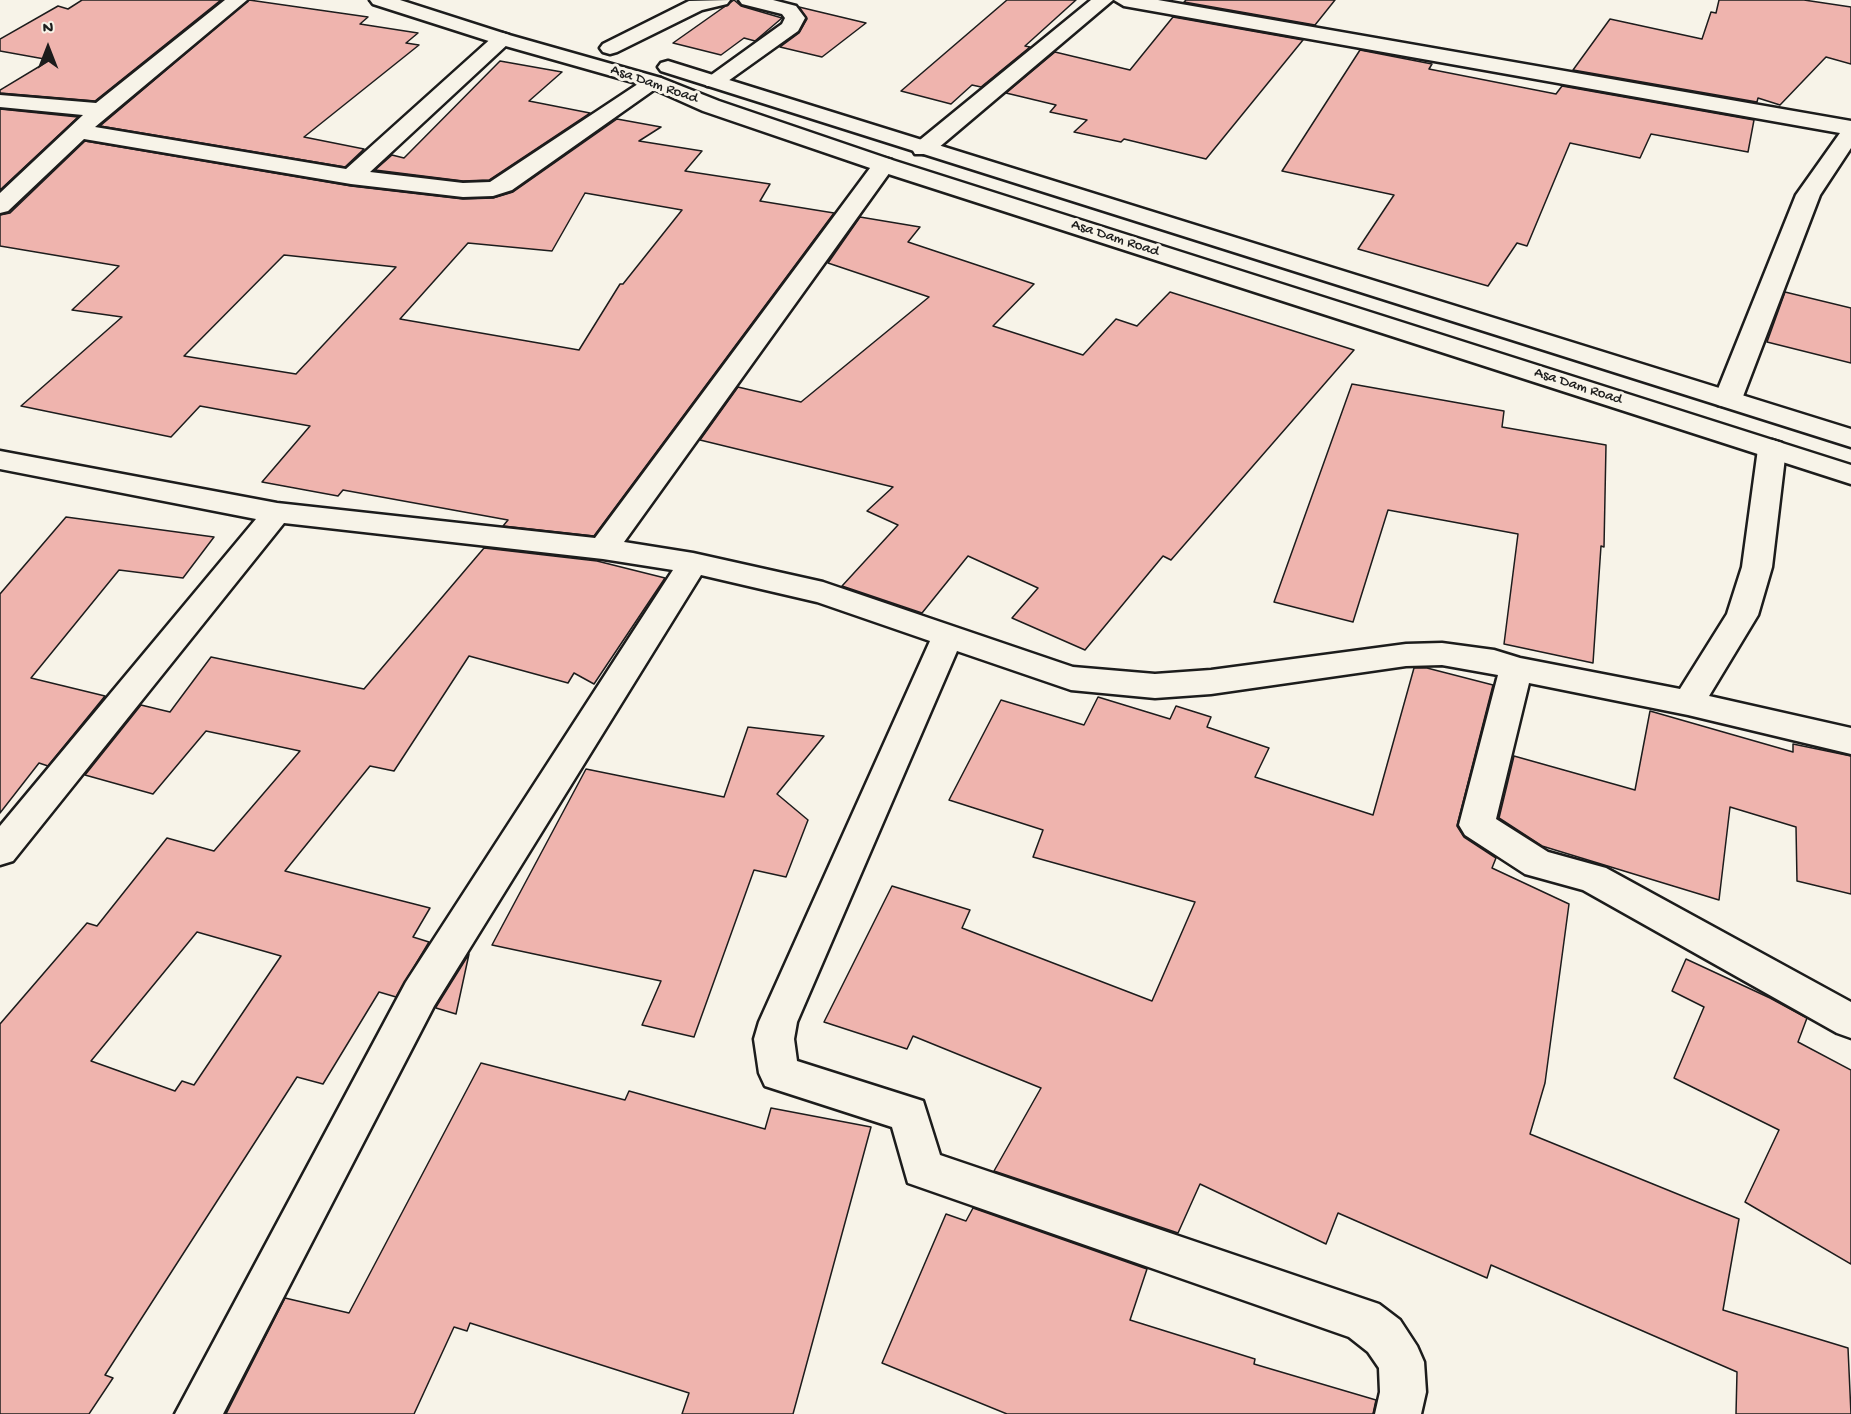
<!DOCTYPE html>
<html>
<head>
<meta charset="utf-8">
<style>
  body { margin:0 }
  #map { position:relative; width:1851px; height:1414px; overflow:hidden; background:#f7f3e8; font-family:"Gochi Hand",sans-serif }
  canvas { display:block }
  .north { position:absolute; left:18px; top:18px; width:60px; height:60px; -webkit-text-stroke:4px #f7f3e8; paint-order:stroke; rotate:0deg; font-size:16px; font-weight:700; line-height:24px; text-align:center; color:#1c1c1c }
  .north::after { content:''; display:block; margin:auto; width:21px; height:27px; background:#1c1c1c; clip-path:polygon(50% 0,100% 100%,50% 72%,0 100%) }
</style>
</head>
<body>
<div id="map">
<canvas width="1851" height="1414"></canvas>
<div class="north">N</div>
</div>
<script>
const ctx = document.querySelector('canvas').getContext('2d');
ctx.lineJoin = 'round';
function paint(path, color) { ctx.fillStyle = color; ctx.fill(path, 'evenodd'); }
const toPath = rows => new Path2D(rows.map(r => 'M' + r).join(''));
function strokePath(path, color, width, dash) { ctx.strokeStyle = color; ctx.lineWidth = width; ctx.lineCap = dash ? 'butt' : 'round'; ctx.setLineDash(dash || []); ctx.stroke(path); }
function drawText(font, color, halo, rows, align = 'center') {
  ctx.font = font + ' "Gochi Hand",sans-serif'; ctx.lineWidth = 6; ctx.setLineDash([]); ctx.textBaseline = 'middle'; ctx.strokeStyle = halo; ctx.fillStyle = color; for (const [text, x, y, turn = 0] of rows) {
    ctx.save(); ctx.translate(x, y); ctx.rotate((+turn || 0) * Math.PI / 180); ctx.textAlign = isNaN(turn) ? turn : align; if (halo) ctx.strokeText(text, 0, 0); ctx.fillText(text, 0, 0); ctx.restore();
  }
}
const building = toPath([
  [82,0,221,0,95,101,0,93,0,90,50,60,0,51,0,39,58,6,68,9,82,0],
  [249,0,368,17,360,24,418,33,406,43,419,45,304,137,364,149,345,167,100,126,249,0],
  [734,0,741,6,782,18,755,41,744,38,721,55,673,43,734,0],
  [1007,0,1076,0,1025,46,1030,47,981,87,972,85,951,104,901,91,1007,0],
  [1186,0,1335,0,1315,25,1184,2,1186,0],
  [1719,0,1804,0,1851,7,1851,64,1826,57,1780,105,1758,98,1757,102,1573,70,1610,19,1702,39,1711,12,1716,13,1719,0],
  [799,7,866,23,822,57,780,47,799,33,807,19,799,7],
  [1173,17,1303,40,1206,159,1124,139,1121,142,1074,132,1087,120,1050,112,1056,105,1006,93,1055,52,1130,70,1173,17],
  [1360,50,1432,64,1429,69,1556,94,1562,86,1754,120,1748,152,1651,134,1640,158,1570,143,1527,246,1517,243,1488,286,1358,249,1394,195,1282,171,1360,50],
  [500,61,562,72,529,101,590,113,489,180,463,181,375,170,392,155,404,158,500,61],
  [0,109,78,117,0,190,0,109],
  [617,119,661,127,639,141,702,151,685,171,770,184,760,201,834,213,594,536,503,526,508,520,343,490,338,496,262,482,310,426,200,406,171,437,21,406,122,317,72,310,119,266,0,246,0,215,10,213,85,141,351,186,463,199,493,198,513,192,617,119],
  [585,193,682,210,623,284,620,284,579,350,400,319,468,243,552,251,585,193],
  [284,255,396,267,296,374,184,356,284,255],
  [860,217,920,227,908,242,1034,284,993,326,1083,355,1116,319,1137,326,1170,292,1354,350,1171,560,1163,556,1085,650,1012,618,1038,588,968,556,922,613,842,586,898,525,867,511,893,487,700,440,738,387,801,402,929,297,828,263,860,217],
  [1785,292,1851,308,1851,363,1767,342,1785,292],
  [1352,384,1504,411,1502,427,1606,445,1604,547,1601,546,1593,663,1504,644,1518,534,1388,510,1353,622,1274,602,1352,384],
  [66,517,214,537,183,578,119,570,31,678,105,696,48,766,39,763,0,813,0,594,66,517],
  [484,548,597,561,665,578,594,684,574,673,568,683,469,656,394,771,370,766,285,871,430,908,413,937,429,942,396,997,379,992,323,1084,297,1077,105,1375,113,1378,89,1414,0,1414,0,1024,87,923,97,926,167,838,214,851,300,751,206,731,153,794,85,775,141,705,170,712,211,657,364,689,484,548],
  [197,932,281,956,194,1085,182,1081,175,1091,91,1061,197,932],
  [1414,668,1427,668,1493,685,1457,826,1464,837,1496,858,1492,868,1569,904,1545,1083,1530,1134,1739,1219,1723,1310,1848,1348,1851,1414,1736,1414,1737,1372,1491,1265,1487,1278,1338,1213,1326,1244,1200,1184,1178,1233,994,1171,1041,1088,913,1036,907,1049,824,1022,892,886,970,910,962,928,1152,1001,1195,902,1033,857,1043,830,949,800,1001,700,1084,725,1098,697,1170,719,1176,706,1211,717,1207,727,1269,748,1255,777,1373,815,1414,668],
  [1650,711,1793,752,1793,744,1851,756,1851,894,1797,881,1796,827,1730,807,1719,900,1542,846,1499,818,1514,756,1635,790,1650,711],
  [748,727,824,736,777,794,808,820,786,877,754,870,694,1037,642,1025,661,981,492,945,586,769,724,797,748,727],
  [469,954,456,1014,436,1008,436,1007,469,954],
  [1686,959,1770,998,1807,1018,1798,1042,1851,1070,1851,1264,1745,1202,1779,1130,1674,1078,1704,1007,1672,991,1686,959],
  [481,1063,625,1100,629,1091,765,1129,771,1108,871,1127,793,1414,682,1414,689,1393,470,1323,467,1331,454,1327,414,1414,226,1414,285,1298,349,1313,481,1063],
  [973,1208,1147,1269,1130,1320,1255,1359,1254,1364,1376,1400,1373,1414,1007,1414,882,1363,946,1214,966,1221,973,1208]
]);
const minor = toPath([
  [225,0,247,0,95,127,346,169,495,35,502,33,509,35,512,39,509,43,370,172,463,183,490,182,647,78,661,78,665,82,512,190,493,196,463,197,351,184,84,139,8,211,0,213,0,193,83,115,0,107,0,95,96,103,225,0],
  [730,0,727,4,702,10,617,52,610,54,603,52,600,48,603,44,689,1,730,0],
  [739,0,773,0,796,6,805,18,798,31,721,86,707,86,703,82,707,78,782,24,785,18,782,14,742,4,739,0],
  [1091,0,1113,0,931,154,915,154,912,149,915,144,1091,0],
  [1114,0,1158,0,1851,121,1851,148,1820,195,1742,399,1738,405,1728,407,1718,405,1714,399,1796,195,1840,133,1124,6,1114,0],
  [884,158,892,160,895,165,624,542,693,553,823,582,1073,667,1155,674,1211,670,1406,644,1442,643,1494,650,1520,658,1680,689,1727,614,1742,567,1758,449,1762,443,1772,440,1782,443,1786,449,1772,567,1758,615,1709,696,1851,728,1851,754,1688,715,1529,683,1496,819,1548,852,1606,868,1851,1002,1851,1038,1837,1033,1583,890,1525,874,1465,835,1459,825,1498,675,1442,665,1406,666,1211,694,1155,698,1071,690,957,651,797,1022,794,1039,797,1061,923,1101,940,1155,1379,1304,1400,1320,1417,1346,1424,1362,1426,1392,1421,1414,1375,1414,1380,1392,1379,1368,1368,1352,1349,1337,908,1183,892,1127,765,1086,759,1073,754,1039,759,1022,930,641,817,602,701,575,434,1006,223,1414,175,1414,406,982,673,570,603,559,284,523,13,861,0,865,0,826,256,519,0,469,0,451,277,503,595,538,876,160,884,158]
]);
const major = toPath([
  [370,0,400,0,509,35,661,78,719,101,892,160,1851,465,1851,484,876,170,703,111,647,86,495,43,373,4,370,0],
  [668,61,1851,429,1851,447,661,71,658,67,661,63,668,61]
]);
const farStreetnames = [
  ["Asa Dam Road",654,85,19],
  ["Asa Dam Road",1115,239,18],
  ["Asa Dam Road",1578,387,18]
];
paint(building, '#efb4ae');
strokePath(building, '#1c1c1c', 1.5);
strokePath(minor, '#1c1c1c', 5);
strokePath(major, '#1c1c1c', 5);
paint(minor, '#f7f3e8');
paint(major, '#f7f3e8');
drawText('15px', '#1c1c1c', '#f7f3e8', farStreetnames);
</script>
</body>
</html>
